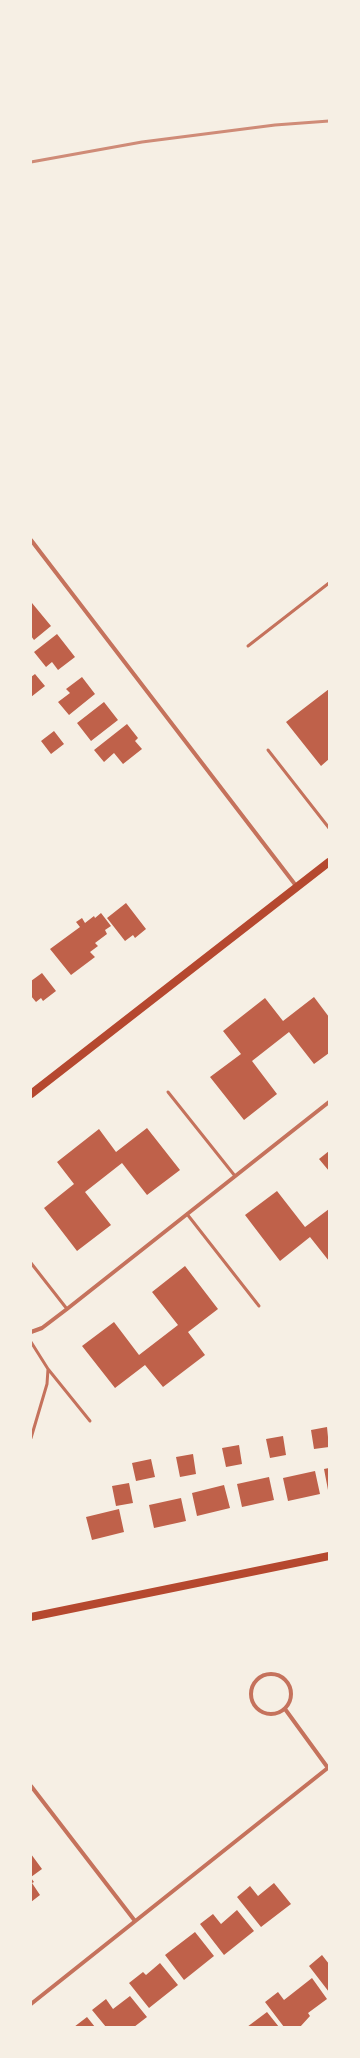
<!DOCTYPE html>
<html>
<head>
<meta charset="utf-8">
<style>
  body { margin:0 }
  #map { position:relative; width:360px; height:2058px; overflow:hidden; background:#f6efe4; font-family:"DejaVu Sans",sans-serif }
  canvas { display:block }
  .frame { position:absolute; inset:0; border:32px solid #f6efe4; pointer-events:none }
</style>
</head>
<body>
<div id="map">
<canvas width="360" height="2058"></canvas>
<div class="frame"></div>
</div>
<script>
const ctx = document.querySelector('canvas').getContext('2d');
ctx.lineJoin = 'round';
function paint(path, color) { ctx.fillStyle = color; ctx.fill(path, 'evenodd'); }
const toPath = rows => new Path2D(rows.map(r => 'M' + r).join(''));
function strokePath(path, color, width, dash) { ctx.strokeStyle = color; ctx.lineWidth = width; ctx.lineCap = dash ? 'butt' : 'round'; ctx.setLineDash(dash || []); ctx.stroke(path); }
const building = toPath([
  [32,603,51,626,34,640,31,636],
  [57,634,75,657,58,670,52,662,46,667,34,652],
  [35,674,45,686,31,697,31,677],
  [82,677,95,694,69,715,58,702,70,693,66,689],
  [329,689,329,759,321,766,286,722],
  [104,702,118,720,91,741,77,723],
  [127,724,138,738,135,741,142,749,123,764,114,753,104,762,94,750],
  [54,731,64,744,51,754,41,741],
  [126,903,146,929,135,938,133,935,125,941,107,918],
  [101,913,111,926,105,930,107,934,95,943,98,946,90,952,95,957,71,975,50,949,80,927,76,922,82,918,85,923,94,916,95,918],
  [42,973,56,991,43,1001,41,998,36,1002,31,996,31,981],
  [314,997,329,1017,329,1053,314,1064,289,1032,252,1061,277,1094,244,1120,210,1077,241,1054,223,1031,265,998,283,1021],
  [147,1128,180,1170,147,1195,122,1163,85,1192,111,1225,77,1251,44,1208,74,1184,57,1162,99,1129,116,1152],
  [329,1151,329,1171,319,1159],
  [277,1191,305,1227,329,1209,329,1261,310,1237,280,1261,245,1215],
  [185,1266,218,1309,188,1332,205,1355,163,1387,145,1365,115,1388,82,1346,114,1322,139,1355,178,1325,152,1292],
  [327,1427,329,1447,314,1449,311,1430],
  [283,1436,286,1455,270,1458,266,1439],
  [239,1445,242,1464,226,1467,222,1448],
  [193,1454,196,1474,180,1477,176,1457],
  [151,1459,155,1477,136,1481,132,1463],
  [329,1468,329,1490,328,1490,324,1469],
  [315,1471,320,1494,288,1501,283,1478],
  [269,1477,274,1500,242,1507,237,1484],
  [129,1483,133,1503,116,1506,112,1486],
  [224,1485,230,1508,197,1516,192,1493],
  [181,1498,186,1521,154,1528,149,1505],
  [119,1509,124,1532,92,1540,86,1517],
  [31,1854,42,1869,31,1877],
  [31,1878,34,1882,32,1883,40,1895,31,1902],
  [274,1883,291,1904,261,1927,237,1897,250,1886,258,1896],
  [237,1910,254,1931,224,1955,200,1924,213,1914,221,1924],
  [195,1932,214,1956,184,1980,165,1955],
  [322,1955,329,1964,329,1992,309,1966],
  [160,1963,178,1985,149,2008,129,1983,143,1972,146,1975],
  [312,1978,327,1999,308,2013,310,2016,300,2027,284,2027,265,2002,278,1992,284,2000],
  [130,1996,147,2017,134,2027,106,2027,92,2010,106,1999,113,2009],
  [267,2012,279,2027,247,2027],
  [87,2017,95,2027,74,2027]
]);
const service = toPath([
  [248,646,329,583],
  [268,750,329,828],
  [168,1092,235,1176],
  [187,1214,259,1306],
  [31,1263,67,1309],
  [31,1342,48,1369,90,1421],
  [31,1438,47,1384,48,1369]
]);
const minor = toPath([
  [31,540,297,887],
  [31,1332,42,1328,67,1309,329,1102],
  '251 1694a20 20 0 1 1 40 0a20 20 0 1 1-40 0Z',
  [285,1709,328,1768],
  [31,1786,135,1921],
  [31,2004,329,1767]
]);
const secondary = toPath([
  [31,1094,329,862],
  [31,1617,329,1556]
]);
const rail = toPath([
  [31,162,142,142,275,125,329,121]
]);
paint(building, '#bf614a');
strokePath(service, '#c5725c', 3);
strokePath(minor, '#c5725c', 4);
strokePath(secondary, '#b5482f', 8);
strokePath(rail, '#cf8b77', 3);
</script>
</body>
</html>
